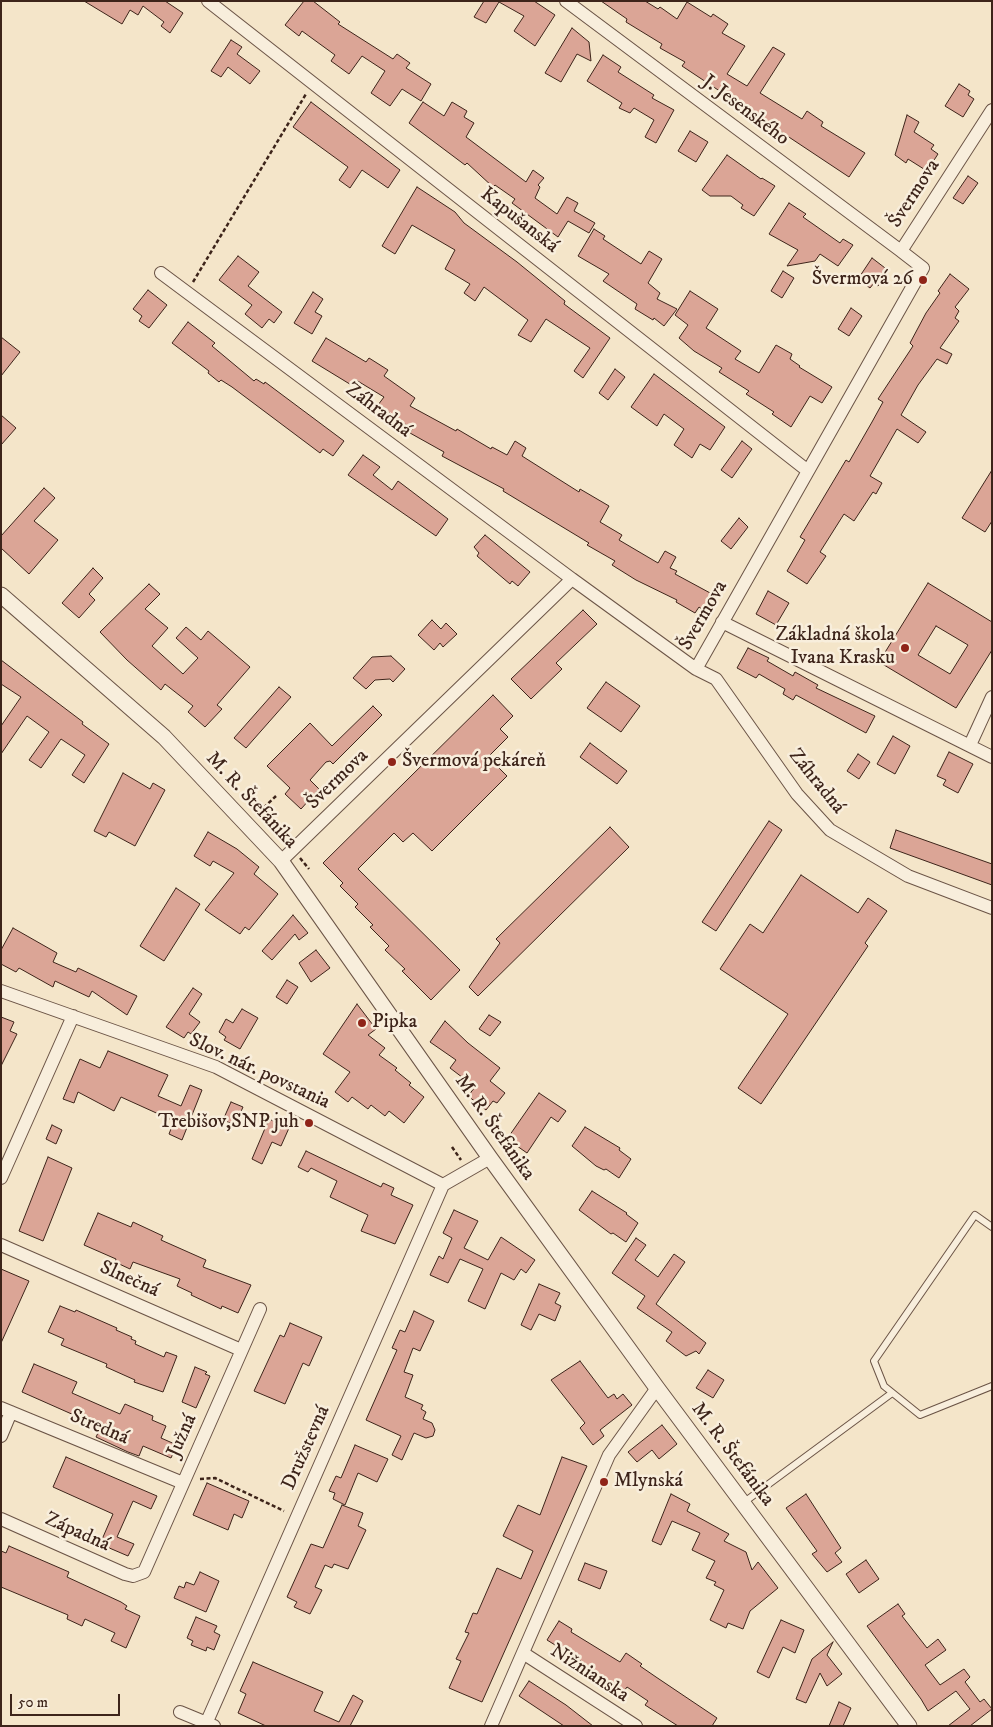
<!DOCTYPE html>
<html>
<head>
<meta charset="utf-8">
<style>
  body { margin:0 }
  #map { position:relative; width:993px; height:1727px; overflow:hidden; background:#f4e5c9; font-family:"IM FELL DW Pica",serif }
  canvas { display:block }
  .frame { position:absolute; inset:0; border:2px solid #3d241a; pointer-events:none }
  .scale { position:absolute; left:10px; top:1694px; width:110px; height:22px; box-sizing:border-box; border:2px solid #3d241a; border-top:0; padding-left:6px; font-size:15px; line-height:18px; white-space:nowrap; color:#3d241a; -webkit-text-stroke:4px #f8eedc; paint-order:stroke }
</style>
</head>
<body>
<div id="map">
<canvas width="993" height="1727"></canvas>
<div class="frame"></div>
<div class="scale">50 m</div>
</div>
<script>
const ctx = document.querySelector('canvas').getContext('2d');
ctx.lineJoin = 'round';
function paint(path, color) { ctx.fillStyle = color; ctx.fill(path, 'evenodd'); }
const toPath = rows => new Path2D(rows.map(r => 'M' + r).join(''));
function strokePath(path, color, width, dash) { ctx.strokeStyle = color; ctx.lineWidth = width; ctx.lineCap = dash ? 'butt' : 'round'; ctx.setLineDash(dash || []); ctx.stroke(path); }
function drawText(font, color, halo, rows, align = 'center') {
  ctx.font = font + ' "IM FELL DW Pica",serif'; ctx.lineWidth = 5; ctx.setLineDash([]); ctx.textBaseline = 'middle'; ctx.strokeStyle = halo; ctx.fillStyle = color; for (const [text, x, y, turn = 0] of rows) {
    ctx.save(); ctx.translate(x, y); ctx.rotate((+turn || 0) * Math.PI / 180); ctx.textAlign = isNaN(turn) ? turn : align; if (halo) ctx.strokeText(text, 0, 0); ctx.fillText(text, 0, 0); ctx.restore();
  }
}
const building = toPath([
  [84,1,165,1,183,13,170,33,161,26,164,22,143,6,138,15,130,10,122,24,84,1],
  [304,1,313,1,340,22,338,24,393,59,397,54,410,63,406,68,431,84,421,101,402,89,390,106,371,93,385,71,362,56,349,74,331,61,335,55,302,31,299,36,285,25,304,1],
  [484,1,534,1,555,15,535,46,514,31,524,16,499,2,486,23,474,17,484,1],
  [601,1,645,1,658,9,660,7,677,19,687,2,711,17,713,14,728,24,722,33,745,46,727,74,747,86,773,47,785,54,760,93,802,119,807,111,823,122,821,126,865,153,849,177,682,66,685,62,660,48,662,44,626,22,627,19,601,1],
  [572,28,589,42,591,61,577,54,561,82,545,73,572,28],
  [231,40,242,47,237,54,260,71,250,84,228,67,221,77,211,71,231,40],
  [603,55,621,67,618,72,654,95,652,98,674,110,656,143,645,137,654,120,634,108,630,113,619,108,622,103,587,81,603,55],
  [959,84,970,91,968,95,974,99,963,117,945,106,959,84],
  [311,102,400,170,388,188,362,170,350,188,339,180,348,167,293,127,311,102],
  [423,102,444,116,452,102,467,111,464,117,474,123,466,137,526,182,533,170,544,178,538,185,540,187,535,198,557,214,567,197,578,203,574,211,595,223,589,233,568,221,558,237,512,203,515,199,495,185,493,187,467,163,465,165,409,123,423,102],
  [907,115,919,122,914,132,934,145,931,149,938,154,927,171,908,159,906,163,895,155,907,115],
  [690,131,708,142,696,162,678,151,690,131],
  [727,155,761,179,762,178,775,186,754,216,741,208,743,205,731,196,710,196,702,190,727,155],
  [968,176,978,183,963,204,953,198,968,176],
  [417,187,455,212,464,223,517,262,565,301,564,304,610,338,583,378,574,371,590,348,546,319,531,342,518,335,528,320,484,287,475,301,464,293,470,284,445,269,455,250,412,225,395,254,382,246,417,187],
  [789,203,806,214,803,217,840,243,843,239,853,245,838,266,820,254,815,261,787,266,798,250,769,234,789,203],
  [594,229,605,236,603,239,641,264,649,251,662,259,648,283,660,293,657,299,677,309,664,326,654,318,653,320,635,309,637,304,603,281,609,274,578,256,594,229],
  [238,256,259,272,248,286,282,312,274,323,269,319,262,328,245,314,252,305,219,280,238,256],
  [872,258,889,271,878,286,874,283,870,288,858,279,872,258],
  [783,271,794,278,782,298,771,291,783,271],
  [950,274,969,289,955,307,959,311,955,318,959,321,940,348,952,354,947,364,937,359,918,385,901,415,926,432,918,443,897,429,870,476,882,483,876,494,873,492,854,521,844,514,820,552,826,556,807,584,787,571,805,540,800,537,846,460,849,462,872,422,883,402,878,399,913,346,910,343,926,313,940,293,938,291,950,274],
  [148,290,167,305,149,328,139,321,142,316,133,309,148,290],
  [690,291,718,309,706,328,741,351,735,359,759,373,776,345,792,354,790,359,800,366,799,367,832,387,822,403,810,396,791,427,772,414,774,412,746,394,749,391,719,372,722,368,694,351,679,338,688,325,675,315,690,291],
  [313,292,323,299,315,312,322,316,312,334,294,323,313,292],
  [851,308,862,316,849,336,838,329,851,308],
  [188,322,215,343,212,346,254,381,256,379,264,384,265,382,344,441,333,456,323,449,320,453,232,387,221,380,219,382,208,373,209,371,172,343,188,322],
  [1,337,20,352,1,376,1,337],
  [326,338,366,362,369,358,388,370,384,376,415,398,410,406,456,431,457,429,491,449,492,447,507,455,515,441,526,448,522,456,579,492,580,489,609,506,600,522,622,535,619,540,658,563,665,551,676,557,670,568,677,571,675,574,712,594,703,610,699,607,695,613,676,602,677,600,636,580,612,565,615,561,587,545,589,543,503,491,504,489,442,456,444,452,410,433,412,429,378,405,384,397,356,380,353,386,312,361,326,338],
  [615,369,625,377,608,400,599,393,615,369],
  [654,374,725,427,710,450,700,444,692,458,674,445,684,429,664,414,657,426,631,407,654,374],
  [1,415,16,428,1,445,1,415],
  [742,441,752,449,732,478,721,470,742,441],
  [363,455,380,467,373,475,392,490,398,481,448,519,436,536,348,475,363,455],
  [992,470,992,521,985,532,962,518,992,470],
  [44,488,55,498,34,521,58,540,29,574,1,548,1,536,44,488],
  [739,518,748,527,731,549,721,541,739,518],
  [485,535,530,572,518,586,512,581,510,584,477,556,479,553,474,547,485,535],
  [93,568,103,578,89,594,95,600,79,618,62,603,93,568],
  [928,583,992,622,992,650,956,708,879,662,928,583],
  [936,626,968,645,950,674,918,655,936,626],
  [149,584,160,594,145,609,168,628,152,646,183,674,198,658,176,638,186,627,201,640,208,631,250,667,217,705,222,709,205,727,188,712,193,706,165,684,161,690,127,660,100,632,149,584],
  [768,591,789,603,776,625,756,614,768,591],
  [583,610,597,624,556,663,562,669,531,699,511,679,583,610],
  [432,620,441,629,446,623,457,634,443,647,440,643,434,650,418,635,432,620],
  [748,648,769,658,767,661,793,676,795,672,818,685,816,688,875,716,866,733,796,695,793,700,783,694,785,689,759,674,756,678,737,668,748,648],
  [391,656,405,669,393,682,390,679,375,680,366,689,353,678,372,657,391,656],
  [1,660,83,722,82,724,109,744,84,783,72,775,85,755,61,739,41,768,29,760,49,732,27,716,1,754,1,726,21,697,1,684,1,660],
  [606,682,640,706,621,732,587,708,606,682],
  [279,687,291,697,246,748,234,738,279,687],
  [493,695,513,716,500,729,508,737,488,757,507,776,432,851,413,833,403,842,394,833,358,869,460,970,431,1000,402,971,405,969,385,950,389,946,370,927,373,925,355,907,358,904,340,886,343,883,323,863,493,695],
  [373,706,382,715,333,764,330,761,326,762,310,780,319,789,301,809,285,794,290,788,267,766,310,723,332,746,373,706],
  [893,736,910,746,895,774,877,764,893,736],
  [590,743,627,771,617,784,580,757,590,743],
  [949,752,973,764,958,793,943,785,946,780,937,776,949,752],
  [858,754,870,762,859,779,847,771,858,754],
  [123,773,150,789,153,783,165,790,135,846,109,832,106,837,94,831,123,773],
  [769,821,782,830,716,931,702,922,769,821],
  [610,827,629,847,478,996,469,987,500,943,496,939,610,827],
  [896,830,992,864,992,885,890,848,896,830],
  [208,832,237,849,259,867,254,874,278,894,249,930,245,927,240,934,205,910,234,873,213,861,210,866,194,856,208,832],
  [801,875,858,913,868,898,887,911,865,943,868,946,761,1104,738,1088,788,1014,720,969,750,924,763,933,801,875],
  [176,888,200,904,164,961,140,946,176,888],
  [293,915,308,933,299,940,295,934,272,960,262,951,293,915],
  [13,928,57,953,53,962,76,972,78,968,137,996,127,1015,92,991,89,997,55,981,53,987,19,968,16,972,1,964,1,950,13,928],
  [316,950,330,968,311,982,299,963,316,950],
  [287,980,298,987,287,1004,276,997,287,980],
  [193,988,202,994,189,1014,200,1022,191,1034,188,1032,184,1038,166,1027,193,988],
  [357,1004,376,1029,368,1035,385,1048,379,1055,397,1068,395,1070,411,1083,409,1085,424,1097,404,1123,389,1111,385,1116,371,1105,368,1109,352,1097,348,1102,335,1092,350,1072,323,1054,357,1004],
  [242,1009,258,1018,240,1049,224,1040,226,1037,219,1032,226,1019,233,1023,242,1009],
  [489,1015,501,1022,490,1036,479,1029,489,1015],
  [1,1017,14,1022,10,1031,17,1034,1,1066,1,1017],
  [445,1021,468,1043,500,1068,490,1081,505,1093,497,1103,493,1101,486,1110,468,1096,475,1087,450,1068,456,1060,430,1042,445,1021],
  [108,1051,168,1075,158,1096,181,1106,190,1085,202,1090,182,1140,169,1134,174,1121,121,1097,114,1111,78,1092,74,1103,63,1099,80,1059,100,1068,108,1051],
  [539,1093,566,1111,558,1122,551,1117,527,1153,507,1139,539,1093],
  [231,1102,243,1107,235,1125,223,1120,231,1102],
  [269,1119,289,1128,281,1146,272,1142,262,1164,252,1159,269,1119],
  [52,1125,62,1130,56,1144,46,1139,52,1125],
  [585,1127,620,1148,619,1150,631,1159,619,1178,606,1169,604,1170,596,1166,572,1146,585,1127],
  [306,1151,381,1187,383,1183,394,1188,391,1195,413,1205,395,1244,361,1231,368,1215,330,1197,337,1181,311,1168,308,1172,298,1167,306,1151],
  [48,1157,72,1168,43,1241,19,1231,48,1157],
  [592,1191,627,1213,626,1214,638,1223,626,1242,613,1233,611,1234,579,1210,592,1191],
  [454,1210,478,1221,464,1248,488,1260,501,1237,535,1260,526,1273,521,1269,514,1280,501,1273,485,1309,468,1301,483,1269,460,1259,448,1283,430,1275,439,1256,443,1259,452,1238,443,1233,454,1210],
  [98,1213,131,1227,133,1222,163,1236,161,1240,206,1260,203,1267,251,1285,238,1313,222,1306,221,1309,191,1295,192,1293,177,1286,180,1279,133,1262,130,1269,115,1262,116,1259,84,1245,98,1213],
  [636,1238,646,1245,635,1260,658,1277,674,1254,685,1262,656,1304,706,1343,699,1354,696,1351,686,1356,666,1341,672,1332,637,1308,645,1296,612,1273,636,1238],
  [1,1269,29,1281,1,1343,1,1269],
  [539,1284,560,1293,555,1303,561,1306,555,1321,539,1314,531,1330,521,1325,539,1284],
  [60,1306,75,1312,76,1310,117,1328,116,1330,132,1337,131,1339,136,1341,135,1344,164,1357,166,1352,177,1356,163,1392,134,1382,135,1380,106,1367,107,1364,61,1345,64,1339,48,1332,60,1306],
  [414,1311,434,1321,420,1351,413,1348,404,1372,413,1375,405,1397,423,1405,421,1409,426,1412,423,1419,432,1423,435,1430,433,1436,426,1438,414,1433,402,1460,392,1455,401,1436,366,1420,397,1350,392,1348,400,1330,405,1332,414,1311],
  [290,1323,322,1337,309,1366,303,1363,285,1404,254,1391,280,1335,284,1337,290,1323],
  [580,1361,608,1398,614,1394,617,1399,623,1394,632,1405,600,1430,604,1436,593,1445,580,1428,585,1423,551,1380,580,1361],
  [34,1364,77,1382,72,1393,120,1414,125,1404,153,1416,152,1420,166,1426,161,1438,177,1445,171,1458,143,1446,139,1456,128,1452,96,1437,101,1427,22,1392,34,1364],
  [195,1367,207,1372,205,1374,210,1376,196,1408,182,1402,195,1367],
  [708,1370,724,1380,713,1398,696,1388,708,1370],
  [662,1425,677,1444,659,1459,652,1450,637,1462,628,1452,662,1425],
  [355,1445,388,1459,377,1482,358,1473,345,1505,333,1499,335,1493,329,1491,336,1476,341,1478,355,1445],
  [66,1457,157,1496,151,1509,133,1501,117,1537,134,1544,128,1556,100,1544,113,1514,53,1487,66,1457],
  [562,1457,587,1466,482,1702,449,1688,461,1661,456,1659,469,1633,465,1632,473,1613,477,1614,497,1568,521,1579,533,1551,503,1536,518,1505,540,1515,562,1457],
  [207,1483,249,1501,242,1518,234,1514,228,1530,193,1515,207,1483],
  [671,1494,690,1504,687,1511,729,1534,724,1541,746,1552,752,1570,758,1562,778,1588,750,1611,743,1629,728,1623,726,1628,710,1620,724,1590,714,1585,716,1582,706,1578,715,1561,692,1550,700,1533,672,1521,661,1545,652,1541,671,1494],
  [806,1494,841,1548,835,1553,842,1562,827,1572,812,1554,817,1551,786,1508,806,1494],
  [342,1505,363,1513,358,1526,366,1530,348,1569,334,1564,332,1568,325,1565,315,1587,322,1590,310,1614,294,1607,297,1602,287,1597,311,1544,323,1548,342,1505],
  [9,1546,69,1572,67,1577,121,1602,127,1606,125,1609,140,1616,126,1648,111,1641,115,1633,85,1619,82,1626,67,1619,68,1615,1,1587,1,1551,6,1553,9,1546],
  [866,1560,879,1579,859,1593,846,1574,866,1560],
  [585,1563,607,1571,600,1589,578,1580,585,1563],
  [200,1572,219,1581,206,1612,174,1598,179,1586,184,1588,186,1582,194,1585,200,1572],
  [898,1604,905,1614,902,1616,927,1648,938,1639,946,1650,925,1665,940,1685,964,1669,970,1677,965,1682,980,1702,984,1699,992,1709,970,1726,948,1726,970,1709,956,1691,928,1711,921,1699,867,1626,898,1604],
  [196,1617,217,1626,214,1632,220,1635,214,1650,207,1647,206,1651,191,1645,193,1641,187,1638,196,1617],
  [781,1620,804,1630,795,1653,783,1647,769,1678,757,1672,781,1620],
  [559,1621,572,1629,571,1632,620,1662,626,1653,642,1664,640,1666,656,1677,717,1718,712,1726,678,1726,645,1705,648,1701,627,1687,624,1691,579,1664,581,1661,547,1640,559,1621],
  [833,1642,827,1655,842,1674,827,1686,820,1673,806,1703,796,1699,812,1659,833,1642],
  [253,1662,323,1692,314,1711,339,1722,353,1695,363,1701,350,1726,266,1726,238,1713,246,1694,240,1691,253,1662],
  [529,1681,566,1705,593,1726,564,1726,519,1696,529,1681],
  [839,1702,851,1708,843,1726,829,1726,839,1702]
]);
const path = toPath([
  [193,282,306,94],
  [259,812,276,796],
  [300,858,309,869],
  [452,1147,461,1160],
  [200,1479,215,1478,284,1511]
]);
const service = toPath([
  [992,1227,975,1215,874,1361,884,1386,920,1415,992,1386],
  [743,1503,892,1393]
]);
const minor = toPath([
  [208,1,808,471],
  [566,1,901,251],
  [161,273,572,579],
  [722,622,992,757],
  [696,669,716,679,797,794,830,830,908,876,992,908],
  [970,745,992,697],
  [281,861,572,579,696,669,923,268,901,251,992,110],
  [1,991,216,1067,443,1185],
  [1,1178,73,1016],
  [443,1185,490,1158],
  [1,1245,241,1350],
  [1,1408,183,1483],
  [1,1436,11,1412],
  [1,1519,125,1574,133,1576,144,1572,260,1309],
  [523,1653,636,1726],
  [180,1712,214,1726],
  [205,1726,443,1185],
  [491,1726,609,1455,657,1388]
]);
const tertiary = toPath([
  [1,595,164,737,281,861,490,1158,657,1388,909,1726]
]);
const markers = [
  [923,280,5,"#8f2418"],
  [905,648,5,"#8f2418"],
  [392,762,5,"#8f2418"],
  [362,1023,5,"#8f2418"],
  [309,1123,5,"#8f2418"],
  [604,1482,5,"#8f2418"]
];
const streetNames = [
  ["J. Jesenského",745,111,37],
  ["Švermova",915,194,-57],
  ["Kapušanská",519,221,38],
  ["Záhradná",378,411,37],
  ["Švermova",704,616,-60],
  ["Švermova",338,780,-44],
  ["Záhradná",816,782,51],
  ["M. R. Štefánika",251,801,47],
  ["Slov. nár. povstania",259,1072,25],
  ["M. R. Štefánika",494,1128,55],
  ["Slnečná",129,1280,24],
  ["Stredná",99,1428,23],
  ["Južná",183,1436,-66],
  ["Družstevná",307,1448,-66],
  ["M. R. Štefánika",732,1455,53],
  ["Západná",77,1533,24],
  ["Nižnianska",589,1674,33]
];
const poiNames = [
  ["Švermová 26",913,280],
  ["Základná škola",895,636],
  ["Ivana Krasku",895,659],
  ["Švermová pekáreň",402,762,"left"],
  ["Pipka",372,1023,"left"],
  ["Trebišov,SNP juh",299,1123],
  ["Mlynská",614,1482,"left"]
];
paint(building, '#dba596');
strokePath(building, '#3d241a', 1);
strokePath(service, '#6b5446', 8);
strokePath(minor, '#6b5446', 14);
strokePath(tertiary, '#6b5446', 17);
strokePath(path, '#3d241a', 2.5, [4, 2.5]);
strokePath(service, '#f8eedc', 6);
strokePath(minor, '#f8eedc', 12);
strokePath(tertiary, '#f8eedc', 15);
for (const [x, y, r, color] of markers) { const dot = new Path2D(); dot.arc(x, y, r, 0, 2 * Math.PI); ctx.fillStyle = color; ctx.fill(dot); strokePath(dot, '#f8eedc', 2); }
drawText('20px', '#3d241a', '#f8eedc', streetNames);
drawText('20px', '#3d241a', '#f8eedc', poiNames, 'right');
</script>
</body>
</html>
